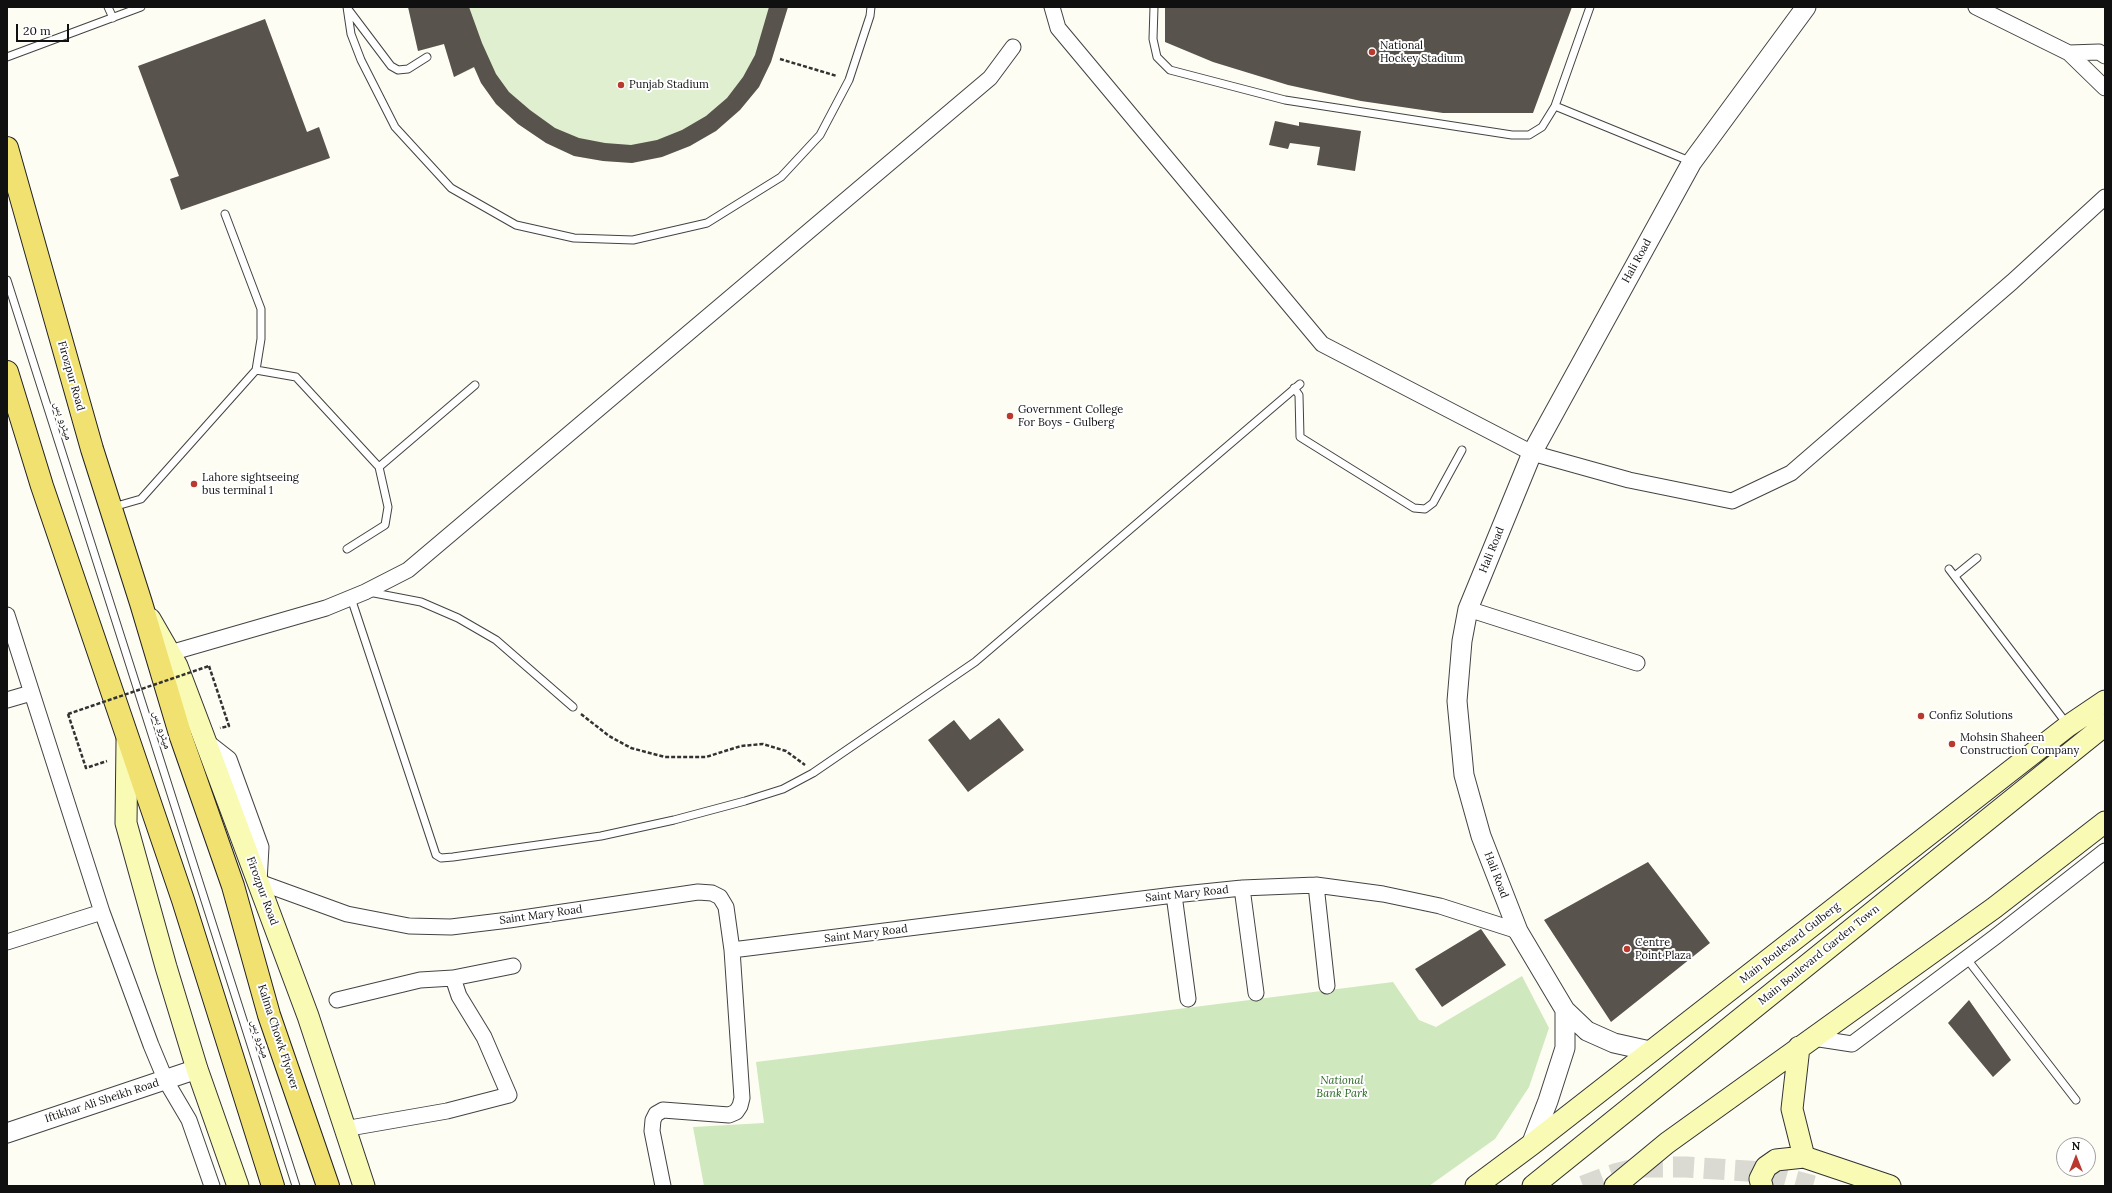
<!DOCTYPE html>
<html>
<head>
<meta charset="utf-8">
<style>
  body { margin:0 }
  #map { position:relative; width:2112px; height:1193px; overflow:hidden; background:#fefdf4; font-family:Lora,serif }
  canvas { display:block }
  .frame { position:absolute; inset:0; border:8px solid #101010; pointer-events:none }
  .north { position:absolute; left:2056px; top:1137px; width:40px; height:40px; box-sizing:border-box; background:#fff; border:1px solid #9f9f9f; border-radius:50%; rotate:0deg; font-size:11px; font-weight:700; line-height:16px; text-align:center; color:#101010 }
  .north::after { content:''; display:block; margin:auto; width:14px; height:18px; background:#b9392f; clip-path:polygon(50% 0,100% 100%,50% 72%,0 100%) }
  .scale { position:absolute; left:16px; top:24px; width:53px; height:18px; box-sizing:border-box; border:2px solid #101010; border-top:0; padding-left:5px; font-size:12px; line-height:14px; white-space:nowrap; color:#101010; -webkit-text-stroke:3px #fff; paint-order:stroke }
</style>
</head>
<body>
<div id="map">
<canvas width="2112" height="1193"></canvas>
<div class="frame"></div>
<div class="north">N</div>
<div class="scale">20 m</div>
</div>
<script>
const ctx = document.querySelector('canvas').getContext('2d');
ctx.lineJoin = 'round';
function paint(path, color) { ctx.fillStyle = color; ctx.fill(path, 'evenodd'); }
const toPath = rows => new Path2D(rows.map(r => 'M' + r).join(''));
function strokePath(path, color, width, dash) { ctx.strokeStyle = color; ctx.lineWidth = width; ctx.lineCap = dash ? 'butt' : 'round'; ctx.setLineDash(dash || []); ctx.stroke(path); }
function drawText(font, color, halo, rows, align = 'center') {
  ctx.font = font + ' Lora,"Noto Naskh Arabic",serif'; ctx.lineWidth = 4; ctx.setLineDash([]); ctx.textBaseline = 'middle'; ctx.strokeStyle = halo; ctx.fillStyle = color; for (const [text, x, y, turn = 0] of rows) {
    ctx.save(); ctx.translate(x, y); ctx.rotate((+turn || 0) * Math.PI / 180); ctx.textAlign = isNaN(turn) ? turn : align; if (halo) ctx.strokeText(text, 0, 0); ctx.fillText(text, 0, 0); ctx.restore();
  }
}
const green = toPath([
  [1522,976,1549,1028,1529,1087,1495,1139,1429,1186,704,1186,693,1127,764,1123,756,1062,1393,982,1419,1020,1436,1027]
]);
const pitch = toPath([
  [408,7,788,7,771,62,759,87,740,110,716,131,632,163,603,161,574,156,546,143,518,124,496,104,474,68,454,77,444,44,418,51]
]);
const building = toPath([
  [408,7,469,7,482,43,496,74,509,92,530,110,555,128,579,138,605,143,631,145,657,140,682,130,706,116,727,98,743,77,755,55,769,7,788,7,771,62,759,87,740,110,716,131,690,146,662,157,632,163,603,161,574,156,546,143,518,124,496,104,481,83,474,67,454,77,444,44,418,51],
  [1165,7,1572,7,1533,113,1443,113,1361,101,1288,85,1213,62,1165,42],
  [265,19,307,132,319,127,330,158,181,210,170,179,179,176,138,66],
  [1275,121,1299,126,1299,122,1361,131,1355,171,1317,165,1320,147,1290,143,1288,149,1269,145],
  [999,718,1024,750,968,792,928,740,954,720,970,740],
  [1648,862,1710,943,1611,1022,1544,920],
  [1481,929,1506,965,1442,1007,1415,969],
  [1969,1000,2011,1060,1993,1077,1948,1023]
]);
const secondaryTunnel = toPath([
  [1583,1186,1615,1174,1643,1167,1686,1167,1762,1172,1813,1186]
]);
const path = toPath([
  [780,59,837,76],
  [209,666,229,726,220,728],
  [68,714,86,768,107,761],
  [581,714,609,736,631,748,665,757,706,757,741,746,763,744,786,751,805,765]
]);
const service = toPath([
  [108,7,113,18],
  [347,7,351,34,361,60,395,127,451,188,516,225,574,238,633,240,707,223,781,177,820,135,849,80,870,16,871,7],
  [1154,7,1153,39,1157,57,1170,70,1285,100,1512,135,1529,135,1542,127,1555,106,1590,7],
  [348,9,391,66,398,70,408,69,427,57],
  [7,57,141,7],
  [1555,106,1692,162],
  [7,280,296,1186],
  [256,370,296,377,379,467,388,507,385,525,347,549],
  [1294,388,1299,395,1300,437,1414,508,1425,509,1433,503,1462,450],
  [379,467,475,385],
  [113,507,141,499,256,370,261,339,261,309,225,214],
  [1949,569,2067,724],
  [1955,576,1977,558],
  [369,592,421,602,458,618,496,640,573,707],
  [351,598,436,855,441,858,453,857,601,836,674,820,745,801,783,789,813,773,975,662,1300,384],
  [1967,959,2076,1100]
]);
const minor = toPath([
  [1052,7,1058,28,1322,344,1532,453,1629,480,1732,501,1791,473,2012,282,2105,197],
  [1976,7,2069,53,2105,88],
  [2069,53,2099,52,2105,56],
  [1468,609,1637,663],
  [7,615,102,912,151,1045,166,1081,189,1120,212,1186],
  [170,653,326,608,365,592,408,570,990,78,1013,47],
  [7,700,31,693],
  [206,741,229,759,261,847,259,882,347,914,409,926,451,927,509,920,698,892,712,893,720,897,726,907,732,950,742,1098,740,1106,736,1112,729,1115,663,1110,656,1114,653,1120,652,1131,663,1186],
  [1316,885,1327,986],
  [1242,888,1256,993],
  [1174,895,1188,999],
  [7,942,102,912],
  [732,950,1174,895,1242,888,1316,885,1383,894,1440,906,1518,931],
  [453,978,513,966],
  [337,1000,420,980,453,978,459,996,484,1037,509,1095,447,1111,344,1129],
  [1813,1038,1852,1044,1995,937,2105,851]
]);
const tertiary = toPath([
  [1565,1010,1587,1031,1614,1043,1650,1051],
  [7,1133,197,1069],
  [1531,1145,1548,1101,1565,1048,1565,1010,1518,931,1481,836,1464,775,1457,701,1462,641,1468,609,1532,453,1692,162,1806,7]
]);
const secondary = toPath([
  [150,619,177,666,202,732,308,1016,364,1186],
  [127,741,126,823,166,967,197,1069,238,1186],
  [1799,1047,1792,1109,1804,1157,1890,1186],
  [1476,1186,1531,1145,2068,726,2105,701],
  [1533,1186,2105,725],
  [1615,1186,1667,1143,1994,908,2105,822],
  [1762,1186,1760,1179,1766,1167,1776,1160,1804,1157]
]);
const primary = toPath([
  [7,148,92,449,141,603,181,737,233,886,269,1015,328,1186],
  [7,372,42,486,183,900,273,1186]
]);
const pathBridge = toPath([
  [68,714,209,666]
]);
const markers = [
  [1372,52,4,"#b9392f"],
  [621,85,4,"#b9392f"],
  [1010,416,4,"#b9392f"],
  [194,484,4,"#b9392f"],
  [1921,716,4,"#b9392f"],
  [1952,744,4,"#b9392f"],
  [1627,949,4,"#b9392f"]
];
const poiNames = [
  ["National",1380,46],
  ["Hockey Stadium",1380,59],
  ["Punjab Stadium",629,85],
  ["Government College",1018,410],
  ["For Boys - Gulberg",1018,423],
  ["Lahore sightseeing",202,478],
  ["bus terminal 1",202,491],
  ["Confiz Solutions",1929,716],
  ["Mohsin Shaheen",1960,738],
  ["Construction Company",1960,751],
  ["Centre",1635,943],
  ["Point Plaza",1635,956]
];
const streetNames = [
  ["Hali Road",1637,261,-61],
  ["Firozpur Road",71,376,74],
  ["میٹرو بس",63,421,72],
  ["Hali Road",1492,550,-68],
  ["میٹرو بس",162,730,72],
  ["Hali Road",1496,875,69],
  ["Firozpur Road",262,891,70],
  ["Saint Mary Road",1187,894,-6],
  ["Saint Mary Road",541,915,-8],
  ["Saint Mary Road",866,934,-7],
  ["Main Boulevard Gulberg",1790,943,-38],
  ["Main Boulevard Garden Town",1819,955,-39],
  ["Kalma Chowk Flyover",278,1037,72],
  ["میٹرو بس",260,1039,72],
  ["Iftikhar Ali Sheikh Road",102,1101,-18]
];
const parkNames = [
  ["National",1342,1081],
  ["Bank Park",1342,1094]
];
paint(green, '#cfe8be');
paint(pitch, '#e0efcf');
paint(building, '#58534d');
strokePath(secondaryTunnel, '#dad9d2', 21, [21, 10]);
strokePath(service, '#434343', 9);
strokePath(minor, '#434343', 17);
strokePath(tertiary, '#434343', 21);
strokePath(secondary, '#323232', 23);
strokePath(primary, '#212121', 24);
strokePath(path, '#323232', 2.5, [4, 2]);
strokePath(service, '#fff', 7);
strokePath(minor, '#fff', 15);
strokePath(tertiary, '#fff', 19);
strokePath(secondary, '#f9fab3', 21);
strokePath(primary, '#f1e171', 22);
strokePath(pathBridge, '#323232', 2.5, [4, 2]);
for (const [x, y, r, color] of markers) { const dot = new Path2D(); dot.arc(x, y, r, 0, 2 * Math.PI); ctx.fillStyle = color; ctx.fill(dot); strokePath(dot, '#fff', 1.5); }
drawText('11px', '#101010', '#fff', poiNames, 'left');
drawText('11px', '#101010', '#fff', streetNames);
drawText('italic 11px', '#296523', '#fff', parkNames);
</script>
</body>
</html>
